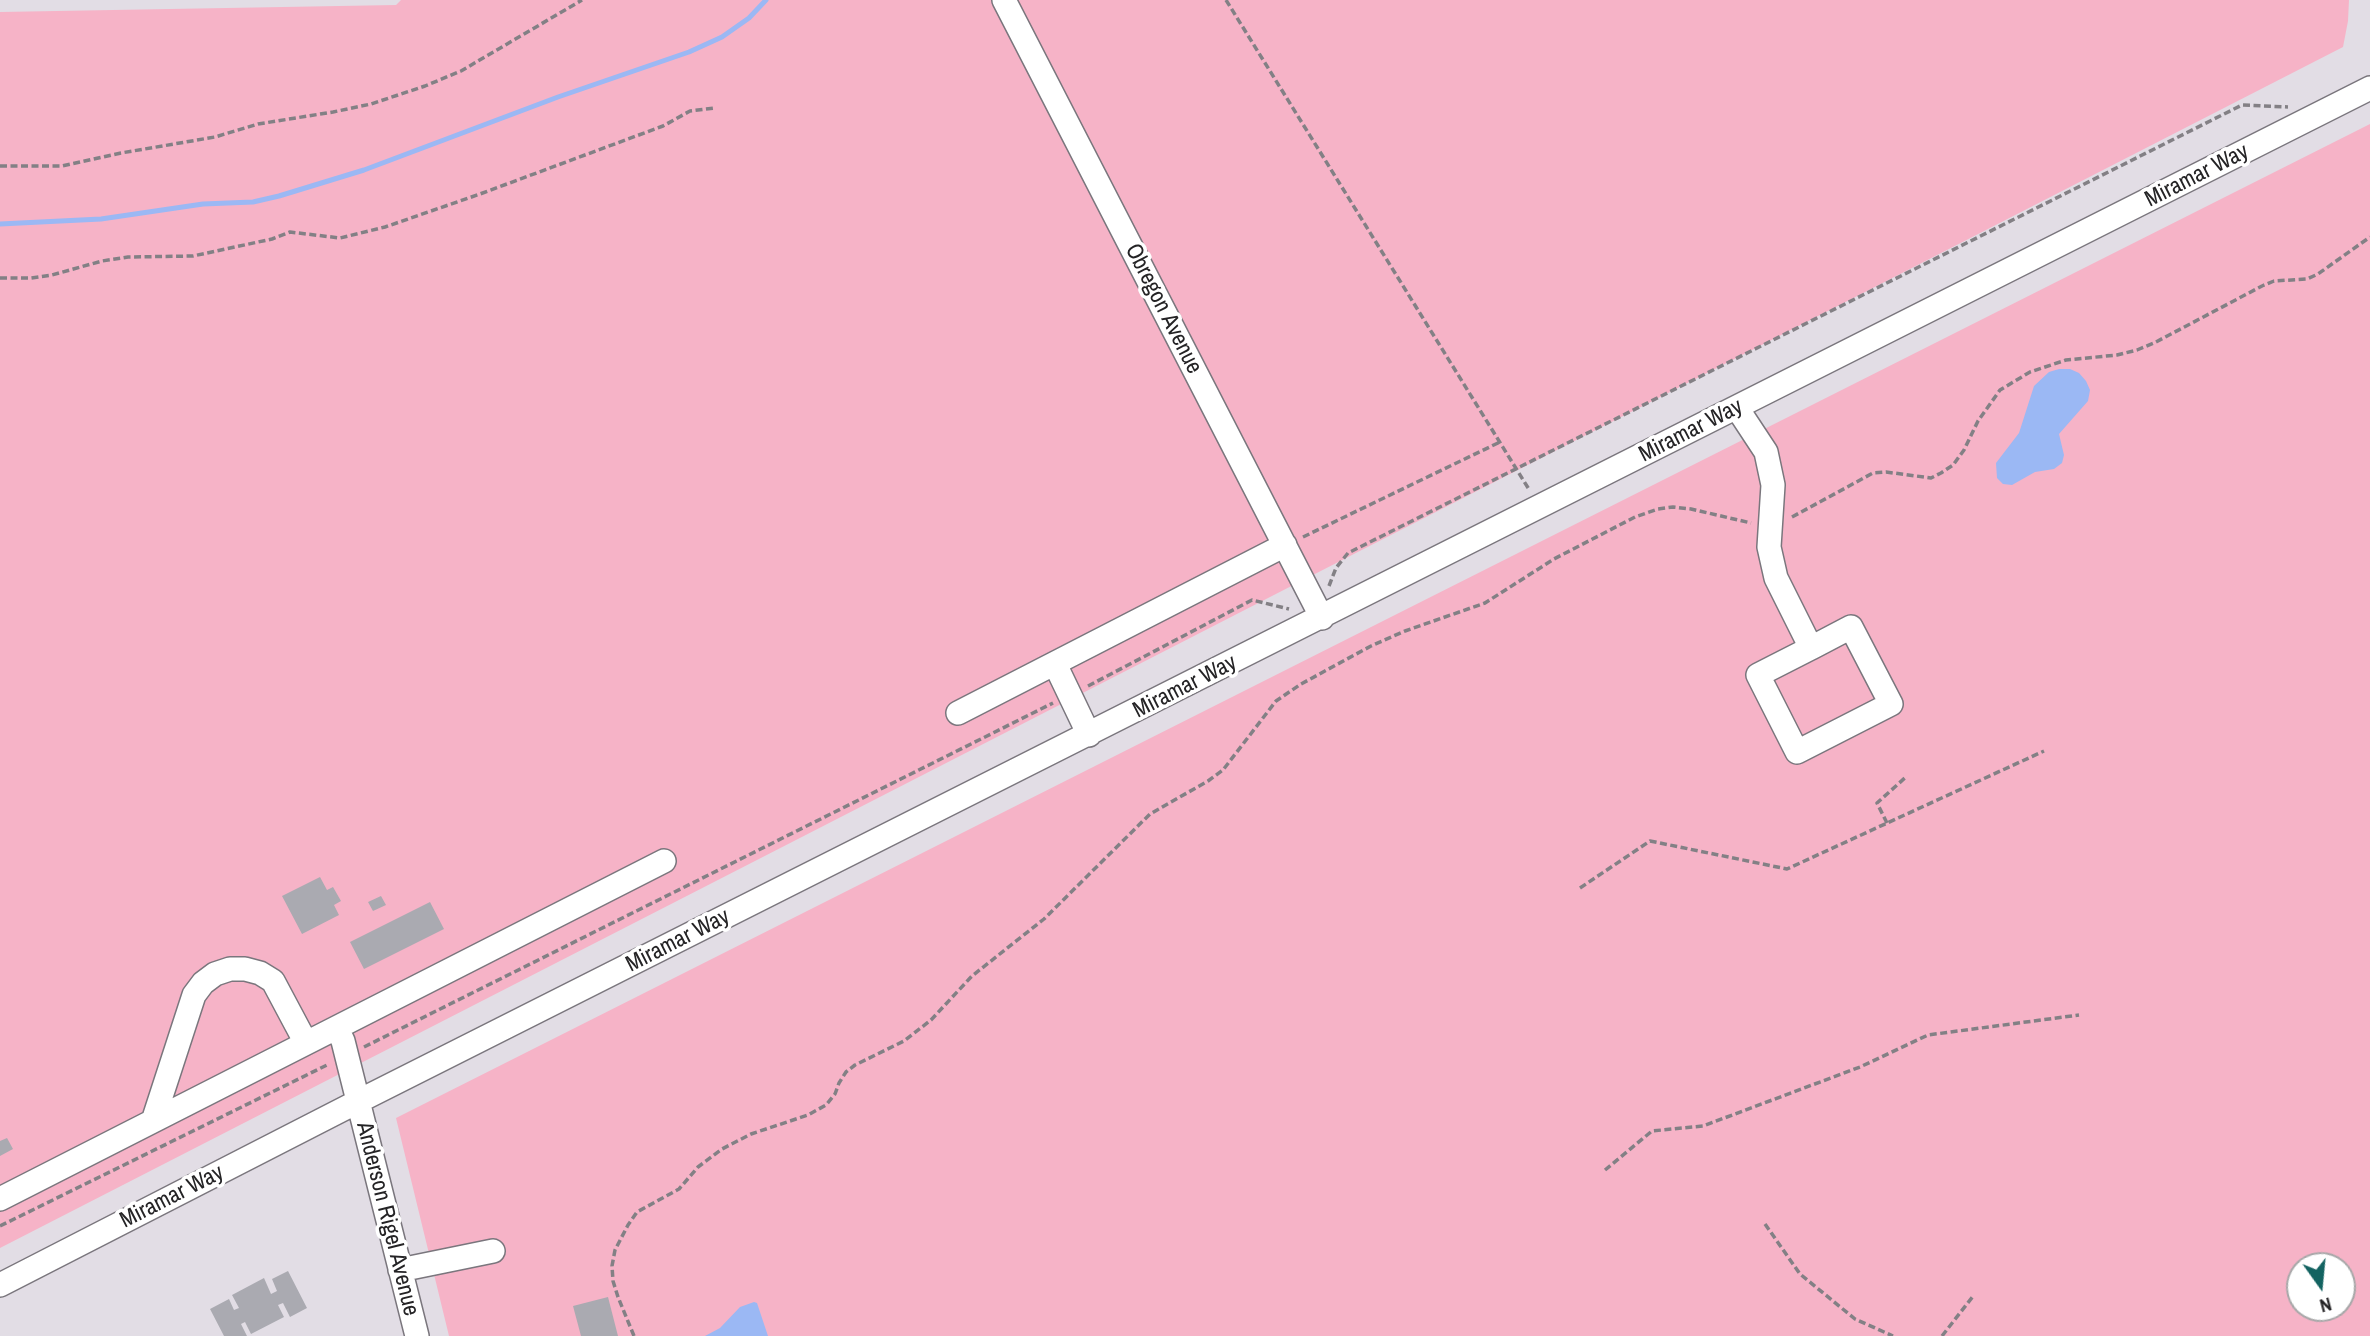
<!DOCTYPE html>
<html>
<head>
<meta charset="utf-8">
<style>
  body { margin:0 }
  #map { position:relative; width:2370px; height:1336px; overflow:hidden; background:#e2dde5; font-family:"Archivo Narrow",sans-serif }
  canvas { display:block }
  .north { position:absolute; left:2286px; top:1252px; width:70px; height:70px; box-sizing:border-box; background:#fff; border:2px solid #a7a7a8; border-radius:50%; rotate:165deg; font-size:19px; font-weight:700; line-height:28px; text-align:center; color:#242325 }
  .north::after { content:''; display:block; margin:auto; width:24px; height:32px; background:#136361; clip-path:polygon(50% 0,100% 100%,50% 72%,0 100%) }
</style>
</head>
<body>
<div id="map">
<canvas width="2370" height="1336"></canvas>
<div class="north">N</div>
</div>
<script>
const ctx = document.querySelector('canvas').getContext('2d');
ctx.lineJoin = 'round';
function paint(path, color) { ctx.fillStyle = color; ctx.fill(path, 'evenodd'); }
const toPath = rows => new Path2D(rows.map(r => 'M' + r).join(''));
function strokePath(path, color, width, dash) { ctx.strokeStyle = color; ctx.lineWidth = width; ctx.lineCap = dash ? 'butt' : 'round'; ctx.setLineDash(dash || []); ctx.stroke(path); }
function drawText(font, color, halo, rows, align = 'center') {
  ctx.font = font + ' "Archivo Narrow",sans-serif'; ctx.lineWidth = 7; ctx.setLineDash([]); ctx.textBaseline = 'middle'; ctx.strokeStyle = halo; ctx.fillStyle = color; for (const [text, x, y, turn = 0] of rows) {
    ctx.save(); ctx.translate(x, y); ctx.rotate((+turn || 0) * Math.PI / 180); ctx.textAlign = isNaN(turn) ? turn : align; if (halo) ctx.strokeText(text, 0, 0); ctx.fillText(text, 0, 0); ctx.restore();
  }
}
const green = toPath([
  [401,0,2349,0,2348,21,2343,47,0,1248,0,12,396,5],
  [2370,124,2370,1336,449,1336,396,1118],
  [2300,1266,2342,1266,2342,1308,2300,1308]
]);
const water = toPath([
  [2059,369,2070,369,2079,373,2086,381,2090,390,2088,401,2059,434,2064,455,2062,463,2054,469,2035,472,2012,485,2003,484,1997,478,1996,463,2019,433,2034,386,2049,372],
  [754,1302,757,1303,768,1336,705,1336,720,1328,740,1307]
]);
const stream = toPath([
  [0,224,101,219,203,204,253,202,279,196,364,170,558,97,689,52,722,37,749,18,766,0]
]);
const building = toPath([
  [320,877,327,890,333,887,341,901,334,905,339,915,302,934,282,896],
  [381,896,386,905,373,911,368,902],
  [430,902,444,929,364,969,350,942],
  [7,1138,13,1149,0,1156,0,1141],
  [288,1271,307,1308,290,1317,283,1303,278,1305,284,1317,251,1334,245,1322,241,1324,247,1336,224,1336,210,1309,229,1299,234,1310,239,1308,232,1295,264,1278,271,1294,277,1291,272,1279],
  [608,1297,618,1336,581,1336,573,1306]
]);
const path = toPath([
  [1226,0,1530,491],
  [0,166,62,166,121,153,215,137,258,124,333,112,371,104,425,86,461,71,582,0],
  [0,278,31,278,52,275,102,261,128,257,193,256,272,239,290,232,340,238,385,227,480,194,663,126,690,111,715,108],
  [1792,517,1873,473,1886,472,1931,478,1941,473,1953,465,1964,450,1978,421,2000,390,2030,372,2066,360,2117,355,2137,350,2154,343,2262,286,2274,281,2307,279,2318,274,2370,237],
  [1303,537,1500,442],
  [1329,586,1336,568,1348,553,2242,105,2288,107],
  [1088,686,1252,600,1289,609],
  [1887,823,1877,803,1907,776],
  [1580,888,1650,841,1787,869,2044,751],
  [364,1047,1053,703],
  [1605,1170,1652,1131,1703,1126,1860,1067,1928,1035,2079,1015],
  [1765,1224,1800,1274,1855,1319,1893,1336],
  [0,1226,329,1064],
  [634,1336,618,1297,613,1281,612,1266,615,1250,628,1225,637,1212,679,1189,698,1167,722,1149,751,1134,808,1115,826,1105,835,1094,839,1083,846,1072,855,1065,904,1041,931,1020,972,976,1044,919,1150,814,1208,781,1223,770,1276,701,1301,684,1371,646,1405,631,1485,603,1554,559,1635,517,1658,509,1673,507,1691,509,1751,523],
  [1942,1336,1974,1295]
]);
const minor = toPath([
  [1004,0,1322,618],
  [1737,408,1766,452,1773,485,1769,547,1776,578,1811,648,1758,675,1797,752,1891,704,1851,627,1811,648],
  [1055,664,1089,735],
  [958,713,1285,545],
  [337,1028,343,1041,417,1336],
  [154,1118,194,995,203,983,215,974,230,969,245,969,260,973,273,981,306,1043],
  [0,1199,664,861],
  [400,1270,493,1251],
  [0,1285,357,1102,2370,88]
]);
const streetNames = [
  ["Miramar Way",2197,176,-27],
  ["Obregon Avenue",1163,309,63],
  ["Miramar Way",1691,431,-27],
  ["Miramar Way",1185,687,-27],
  ["Miramar Way",678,941,-27],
  ["Miramar Way",172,1197,-27],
  ["Anderson Rigel Avenue",387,1219,76]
];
paint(green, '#f6b3c7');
paint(water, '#9bb8f4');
strokePath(stream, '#9bb8f4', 5);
paint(building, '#aaaab1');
strokePath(minor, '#7a767d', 26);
strokePath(path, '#838085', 3.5, [7, 3.5]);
strokePath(minor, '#fff', 23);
drawText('23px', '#242325', '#fff', streetNames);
</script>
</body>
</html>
